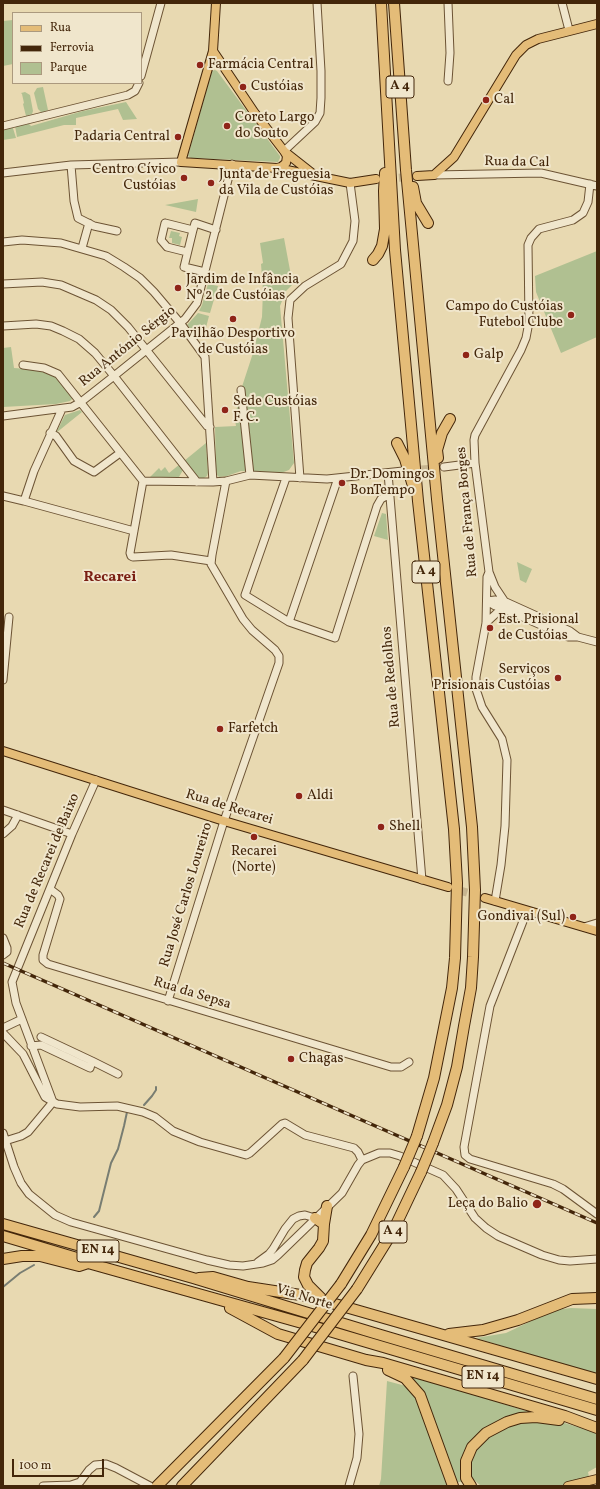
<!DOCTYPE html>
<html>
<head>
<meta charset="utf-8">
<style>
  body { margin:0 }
  #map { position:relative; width:600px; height:1489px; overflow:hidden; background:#e8d9b1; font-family:Vollkorn,serif }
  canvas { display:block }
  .frame { position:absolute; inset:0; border:4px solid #43260a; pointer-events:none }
  .legend { position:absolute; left:12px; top:12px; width:130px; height:72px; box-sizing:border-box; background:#f0e6cc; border:1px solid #ab997e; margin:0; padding:5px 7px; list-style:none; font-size:12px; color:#43260a }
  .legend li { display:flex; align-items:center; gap:8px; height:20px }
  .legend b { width:20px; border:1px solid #ab997e }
  .scale { position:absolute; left:12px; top:1459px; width:92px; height:18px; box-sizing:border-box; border:2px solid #43260a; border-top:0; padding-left:5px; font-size:12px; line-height:14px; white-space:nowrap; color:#43260a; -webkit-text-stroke:3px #f0e6cc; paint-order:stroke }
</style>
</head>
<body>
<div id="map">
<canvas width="600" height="1489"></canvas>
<div class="frame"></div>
<ul class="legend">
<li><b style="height:5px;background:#e4bc78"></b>Rua</li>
<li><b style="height:5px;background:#43260a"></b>Ferrovia</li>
<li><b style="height:11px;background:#b0c091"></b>Parque</li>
</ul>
<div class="scale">100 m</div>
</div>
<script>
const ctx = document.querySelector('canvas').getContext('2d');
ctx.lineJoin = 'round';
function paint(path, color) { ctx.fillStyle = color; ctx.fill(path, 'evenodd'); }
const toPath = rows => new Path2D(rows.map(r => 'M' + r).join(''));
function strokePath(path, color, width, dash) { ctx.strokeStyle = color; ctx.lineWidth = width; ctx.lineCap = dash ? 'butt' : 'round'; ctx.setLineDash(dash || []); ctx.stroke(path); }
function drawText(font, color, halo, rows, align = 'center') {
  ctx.font = font + ' Vollkorn,serif'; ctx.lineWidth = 4; ctx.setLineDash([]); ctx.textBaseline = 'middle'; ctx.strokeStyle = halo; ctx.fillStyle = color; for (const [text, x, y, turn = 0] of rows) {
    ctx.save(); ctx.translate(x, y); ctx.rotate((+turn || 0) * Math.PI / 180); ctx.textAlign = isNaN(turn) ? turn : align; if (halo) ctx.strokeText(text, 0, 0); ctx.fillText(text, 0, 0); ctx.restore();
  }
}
const green = toPath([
  [13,20,13,64,3,66,3,21],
  [215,70,217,71,280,156,280,158,278,162,191,158,188,156,212,71],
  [43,87,48,110,42,113,38,109,34,93,37,88],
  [25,92,30,95,33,111,32,114,26,116,23,104,24,103,22,94,21,93],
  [126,102,137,119,123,120,118,109,76,118,76,125,64,125,17,137,15,126,29,124,31,126,83,111],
  [12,125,16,138,3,140,3,128],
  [198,199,196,212,165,205],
  [171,231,180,233,179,236,182,237,180,245,172,243,172,238,169,238],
  [284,238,292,281,284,282,284,285,293,284,286,291,280,306,294,463,289,470,281,473,241,471,227,476,219,477,217,475,216,471,215,427,236,426,234,414,238,406,236,405,253,353,262,317,263,290,261,264,263,263,260,243],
  [597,251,597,337,561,353,536,292,535,276],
  [208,284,218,286,210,313,199,311,202,305],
  [198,313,209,316,203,339,195,334,187,325],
  [11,347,14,368,41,370,55,376,73,398,70,401,56,404,3,407,3,348],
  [80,410,82,412,56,433,65,415],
  [206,443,208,473,207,476,204,478,199,478,184,461],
  [180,464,183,470,179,477,150,477,159,468,161,471,165,467,169,473],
  [382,513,386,514,388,540,374,536],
  [517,562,532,569,526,583,520,580],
  [571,1308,597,1309,597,1375,476,1338,506,1333,554,1310],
  [410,1375,597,1433,597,1467,588,1472,591,1486,481,1486,473,1479,442,1486,379,1486,381,1479,387,1381,421,1390]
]);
const stream = toPath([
  [144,1105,152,1096,156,1090,156,1087],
  [94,1217,99,1211,111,1163,118,1149,124,1126,127,1112],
  [3,1287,20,1273,34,1265]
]);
const minorTunnel = toPath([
  [411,470,444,467]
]);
const majorTunnel = toPath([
  [387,179,417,176],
  [448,887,485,898]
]);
const minor = toPath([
  [448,3,450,53,448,81],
  [562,3,569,30],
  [141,76,161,3],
  [3,126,128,95,135,91,139,83],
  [284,151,315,122,320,113,321,98,321,71,317,3],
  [71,165,74,201,78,218,94,226,117,231],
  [3,173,71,165,181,162],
  [434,175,541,173,597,186],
  [3,242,22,240,61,243,106,256,124,267,140,278,154,292,181,324,205,357,213,482],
  [82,248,89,223],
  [187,252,167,247,161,240,165,223,193,230],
  [205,272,184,267,193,230,195,223,216,230],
  [3,284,42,282,61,285,96,300,111,310,128,327,207,426,210,427],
  [3,326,36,324,51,326,63,331,79,339,95,353,114,376,197,482],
  [23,365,44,368,58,374,143,481],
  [241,390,250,475],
  [3,416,72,407,81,402,114,376,185,319,197,303,232,164],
  [50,433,56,436,74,461,94,472,120,453],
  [444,467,475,463],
  [388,473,422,880],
  [286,478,245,595,289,622,335,638,377,506,381,499,390,494],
  [300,478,288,318,290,300,305,286,341,264,353,241,355,221,350,183],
  [3,496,24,501,134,531],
  [24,501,34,471,62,409],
  [211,561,171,555,133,557,131,556,130,553,143,481,213,482,226,481,250,475,327,479,403,471],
  [489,572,495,587,505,602],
  [487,601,495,606,502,608,568,637,578,637,597,642],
  [487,601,495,600,506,602,570,631,578,637],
  [289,622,338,478],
  [486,623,502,608],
  [3,680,9,617],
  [3,810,72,834],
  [3,834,12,826,18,815],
  [50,889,58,895,60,899,43,955,43,960,48,964,391,1067,401,1067,409,1062],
  [495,901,501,865,505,826,507,760,502,739,482,707,476,689,476,677,486,623,487,577,489,572,475,463,474,440,475,435,521,350,526,338,529,322,528,245,531,238,539,229,573,220,583,213,588,202,590,184],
  [527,911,490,1006,464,1147,465,1155,470,1159,553,1184,563,1189,597,1214],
  [584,927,597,923],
  [3,938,7,948,7,952,3,955],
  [168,1001,224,821,279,663,279,656,275,650,252,630,243,619,211,564,212,555,226,481],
  [3,1028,22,1019],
  [3,1033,23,1054,45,1097,57,1104,80,1107,117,1106,143,1112,155,1117,173,1131,200,1142,246,1155,250,1153,282,1124,285,1123,305,1135,354,1148,358,1152,362,1160],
  [41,1037,92,1061],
  [31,1046,41,1045,90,1068,92,1061,118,1074],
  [3,1133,14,1167,21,1183,29,1194,55,1215,71,1222,207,1260,229,1265,243,1266,263,1263,272,1260,278,1255,342,1193,358,1165,362,1160,379,1153,390,1153,400,1156,443,1175,456,1189,475,1218,486,1228,498,1236,542,1255,559,1260,570,1261,597,1259],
  [5,1141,21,1136,28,1132,53,1102,16,1003,12,982,72,834,96,780],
  [258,1262,269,1254,273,1249,285,1229,293,1219,299,1216,305,1215,315,1218],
  [43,1486,71,1485,80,1482,89,1470,95,1465,106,1464,116,1468,150,1486],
  [349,1486,357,1458,359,1434,353,1376]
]);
const major = toPath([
  [216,3,213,51,181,162,277,168,350,183,376,179],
  [213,51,254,112,284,151,287,156,286,163,281,167,277,168],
  [285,152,313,174],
  [417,176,434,175,454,157,516,55,526,45,538,39,597,24],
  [3,751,224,821,448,887],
  [485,898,597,931],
  [568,1486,597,1479]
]);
const highway = toPath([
  [381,3,395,250,418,501,454,829,457,883,455,958,452,988,434,1078,417,1136],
  [394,3,406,170,437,499,472,827,475,890,473,957,471,988,464,1026,457,1067,447,1105,433,1143],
  [413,187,416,203,428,223],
  [373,260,378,254,382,246,385,229,384,191,385,173],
  [397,443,405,459,413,486],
  [438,458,437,450,442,433,450,419],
  [315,1218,324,1224,323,1241,319,1248,307,1263,305,1270,304,1277,308,1285,322,1299],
  [3,1224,193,1278,374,1333,597,1399],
  [324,1224,327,1206],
  [3,1236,77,1258,88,1263,302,1323,597,1410],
  [3,1259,22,1256,40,1256,79,1266,88,1263],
  [199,1278,213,1277,248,1287,307,1296,597,1379],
  [341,1284,371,1235,404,1167],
  [357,1289,393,1231,421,1172],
  [230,1308,278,1334,366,1360,383,1363,565,1416,597,1428],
  [449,1334,483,1330,518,1320,572,1299,597,1298],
  [388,1370,405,1378,420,1395,453,1486],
  [157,1486,284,1358],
  [182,1486,303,1360],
  [471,1486,466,1478,466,1461,472,1447,486,1433,507,1422,520,1418,536,1417,559,1420]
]);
const rail = toPath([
  [3,963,597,1223]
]);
const highwayBridge = toPath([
  [404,1167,417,1136],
  [421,1172,433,1143],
  [284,1358,341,1284],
  [303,1360,357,1289]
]);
const markers = [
  [200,65,4,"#8f2418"],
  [243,87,4,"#8f2418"],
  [486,100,4,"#8f2418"],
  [227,126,4,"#8f2418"],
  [178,137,4,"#8f2418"],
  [184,178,4,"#8f2418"],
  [211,183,4,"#8f2418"],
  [178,288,4,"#8f2418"],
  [571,315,4,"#8f2418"],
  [233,319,4,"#8f2418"],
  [466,355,4,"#8f2418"],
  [225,410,4,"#8f2418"],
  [342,483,4,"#8f2418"],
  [490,628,4,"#8f2418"],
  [558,678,4,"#8f2418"],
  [220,729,4,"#8f2418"],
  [299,796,4,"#8f2418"],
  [381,827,4,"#8f2418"],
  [254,837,4,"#8f2418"],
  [573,917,4,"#8f2418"],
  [291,1059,4,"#8f2418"],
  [537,1204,5,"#8f2418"]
];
const shields = [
  [400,87,28],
  [426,572,28],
  [393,1232,28],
  [98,1251,42],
  [483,1377,42]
];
const shieldNames = [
  ["A 4",400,87],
  ["A 4",426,572],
  ["A 4",393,1232],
  ["EN 14",98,1251],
  ["EN 14",483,1377]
];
const poiNames = [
  ["Farmácia Central",208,65],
  ["Custóias",251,87],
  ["Cal",494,100],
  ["Coreto Largo",235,118],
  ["do Souto",235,134],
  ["Padaria Central",170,137,"right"],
  ["Centro Cívico",176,170,"right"],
  ["Custóias",176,186,"right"],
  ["Junta de Freguesia",219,175],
  ["da Vila de Custóias",219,191],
  ["Jardim de Infância",186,280],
  ["Nº 2 de Custóias",186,296],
  ["Campo do Custóias",563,307,"right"],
  ["Futebol Clube",563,323,"right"],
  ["Pavilhão Desportivo",233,334,"center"],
  ["de Custóias",233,350,"center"],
  ["Galp",474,355],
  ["Sede Custóias",233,402],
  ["F. C.",233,418],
  ["Dr. Domingos",350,475],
  ["BonTempo",350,491],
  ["Est. Prisional",498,620],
  ["de Custóias",498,636],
  ["Serviços",550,670,"right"],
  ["Prisionais Custóias",550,686,"right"],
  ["Farfetch",228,729],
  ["Aldi",307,796],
  ["Shell",389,827],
  ["Recarei",254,852,"center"],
  ["(Norte)",254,868,"center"],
  ["Gondivai (Sul)",565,917,"right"],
  ["Chagas",299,1059],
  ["Leça do Balio",528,1204,"right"]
];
const streetNames = [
  ["Rua da Cal",517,163,1],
  ["Rua António Sérgio",128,347,-39],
  ["Rua de França Borges",468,512,-95],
  ["Rua de Redolhos",392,677,-95],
  ["Rua de Recarei",229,808,17],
  ["Rua de Recarei de Baixo",48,861,-67],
  ["Rua José Carlos Loureiro",187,895,-73],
  ["Rua da Sepsa",192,994,17],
  ["Via Norte",304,1298,17]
];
const neighbourhoodNames = [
  ["Recarei",110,578]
];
paint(green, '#b0c091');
strokePath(stream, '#787d72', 2);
strokePath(minorTunnel, '#c7b590', 7, [7, 3.5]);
strokePath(majorTunnel, '#c7b590', 8, [8, 4]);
strokePath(minor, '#6c5334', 9);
strokePath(major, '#43260a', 10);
strokePath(highway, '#43260a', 12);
strokePath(minor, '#f0e6cc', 7);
strokePath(major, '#e4bc78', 8);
strokePath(highway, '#e4bc78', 10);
strokePath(rail, '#43260a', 3.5);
strokePath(rail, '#f0e6cc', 2, [6]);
strokePath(highwayBridge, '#43260a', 12, []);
strokePath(highwayBridge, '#e4bc78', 10);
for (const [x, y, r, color] of markers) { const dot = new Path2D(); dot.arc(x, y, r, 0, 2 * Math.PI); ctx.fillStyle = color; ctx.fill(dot); strokePath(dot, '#f0e6cc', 1.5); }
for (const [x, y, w] of shields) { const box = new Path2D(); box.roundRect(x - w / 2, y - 11, w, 22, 3); ctx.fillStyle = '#f0e6cc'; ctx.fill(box); strokePath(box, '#43260a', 1); }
drawText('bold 13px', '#43260a', null, shieldNames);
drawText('14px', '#43260a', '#f0e6cc', poiNames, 'left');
drawText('14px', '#43260a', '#f0e6cc', streetNames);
drawText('bold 15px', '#7a1f14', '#f0e6cc', neighbourhoodNames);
</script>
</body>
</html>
